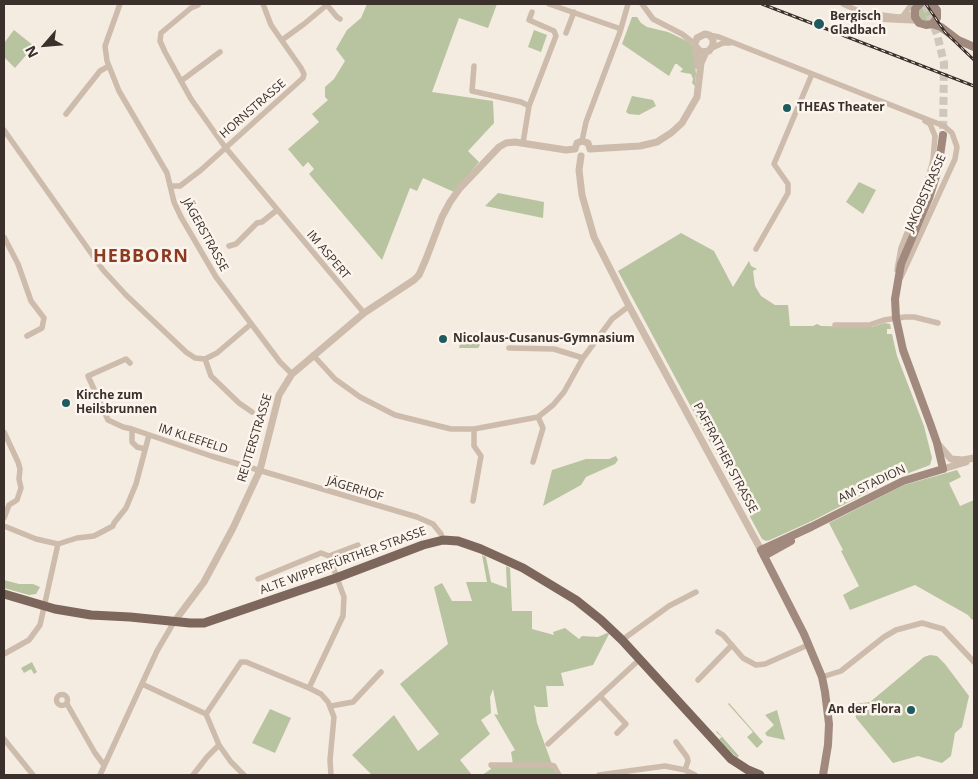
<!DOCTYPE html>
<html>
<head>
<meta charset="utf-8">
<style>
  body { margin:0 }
  #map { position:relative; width:978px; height:779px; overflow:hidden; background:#f4ebe1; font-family:"Open Sans",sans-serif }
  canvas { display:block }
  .frame { position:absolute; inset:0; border:5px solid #3b302b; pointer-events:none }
  .north { position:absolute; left:20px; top:20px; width:50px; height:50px; -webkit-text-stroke:4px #fbf5ee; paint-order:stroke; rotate:243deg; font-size:14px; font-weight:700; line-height:20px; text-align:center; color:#3b302b }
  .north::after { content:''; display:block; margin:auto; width:18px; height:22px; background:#3b302b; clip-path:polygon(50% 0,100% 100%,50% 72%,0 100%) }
</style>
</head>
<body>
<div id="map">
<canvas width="978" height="779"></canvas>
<div class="frame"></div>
<div class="north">N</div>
</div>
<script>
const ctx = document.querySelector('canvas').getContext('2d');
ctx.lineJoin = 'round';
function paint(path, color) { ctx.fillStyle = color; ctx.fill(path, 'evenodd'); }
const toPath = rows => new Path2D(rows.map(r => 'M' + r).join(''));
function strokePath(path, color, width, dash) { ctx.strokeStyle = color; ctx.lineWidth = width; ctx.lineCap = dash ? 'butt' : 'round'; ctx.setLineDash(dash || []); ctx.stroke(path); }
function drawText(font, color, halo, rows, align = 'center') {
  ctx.font = font + ' "Open Sans",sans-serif'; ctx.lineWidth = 5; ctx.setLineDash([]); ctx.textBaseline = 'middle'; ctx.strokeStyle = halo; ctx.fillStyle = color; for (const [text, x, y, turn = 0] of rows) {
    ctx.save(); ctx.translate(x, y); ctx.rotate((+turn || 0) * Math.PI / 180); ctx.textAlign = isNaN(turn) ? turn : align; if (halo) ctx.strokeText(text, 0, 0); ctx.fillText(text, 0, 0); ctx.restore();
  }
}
const green = toPath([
  [367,4,497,4,488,28,459,18,432,92,493,101,494,123,468,151,479,162,454,192,423,178,417,191,410,188,382,260,309,174,314,169,308,162,303,167,288,149,319,122,312,114,328,100,325,97,325,87,334,79,345,61,336,49,347,30,361,18],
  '918 14a8 8 0 1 1 16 0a8 8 0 1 1-16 0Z',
  [632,17,637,17,641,23,647,27,668,32,689,42,692,46,694,56,696,74,695,86,692,83,693,79,691,74,680,72,683,69,677,64,675,64,669,76,622,44],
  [14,30,34,46,15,68,4,57,4,43],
  [534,30,547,35,541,52,528,47],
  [632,96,653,100,656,106,639,115,629,114,626,112],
  [859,182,876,190,863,214,846,202],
  [498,193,544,202,543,218,485,206],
  [681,233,714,251,733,287,749,261,751,266,757,269,753,271,755,286,761,296,775,305,788,305,790,326,813,326,817,324,821,326,872,327,884,323,890,324,891,329,887,329,887,334,892,334,897,356,924,426,932,458,930,465,893,479,814,520,770,540,766,541,762,539,618,271],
  [463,341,479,344,480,345,478,348,459,348,460,343],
  [616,456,618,460,615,464,586,477,581,485,543,506,552,470,586,459,609,459],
  [957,470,961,477,949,483,960,506,974,500,974,617,972,620,968,615,915,585,850,610,843,595,859,586,841,551,843,550,829,523,904,485],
  [482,555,486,557,491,582,507,588,506,566,510,568,512,611,532,611,532,629,554,635,553,632,565,628,579,639,582,636,598,637,607,633,609,634,593,665,561,673,564,686,546,686,548,707,537,707,534,705,537,723,553,767,559,775,482,775,491,769,489,765,513,764,511,752,515,750,494,714,498,715,493,689,490,697,491,713,481,720,490,734,460,760,472,775,372,775,352,755,394,715,418,751,439,734,400,684,448,644,434,587,442,583,452,601,472,601,466,582,487,582],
  [4,580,19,584,33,584,40,587,36,594,29,595,4,588],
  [930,655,937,656,945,664,969,696,962,727,955,733,951,756,942,763,918,756,893,763,856,718,854,704,870,702,924,657],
  [32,662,37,672,34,674,31,669,24,673,21,668],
  [729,703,763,742,757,748,747,737,753,732,728,704],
  [270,709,291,718,275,753,252,743],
  [777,710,785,740,767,736,765,733,774,725,765,715],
  [717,731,739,756,737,758,719,739,722,737,716,732]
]);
const secondaryTunnel = toPath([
  [925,4,937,34,944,63,943,135]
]);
const minor = toPath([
  [120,4,105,46,107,61,119,91,167,173,174,202,181,217,216,277,280,362,292,374],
  [549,4,621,29],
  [642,4,653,19,682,34,695,44],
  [843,4,876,19,917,21],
  [198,5,191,8,161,33,160,41,165,52,191,99,225,147,364,313],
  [327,5,337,17,340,19],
  [873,14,898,17,909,16,915,12],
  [903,16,912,4],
  [566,33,574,12],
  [709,35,719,37,944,126,952,133,957,147,955,159,901,277],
  [282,40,304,24,328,4],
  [712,48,723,43,730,43],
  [474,66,472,91,521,102,529,106,523,143],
  [181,81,220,52],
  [529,106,556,36,554,31,529,20,532,12],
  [66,114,100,71,109,66],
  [4,130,103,270,126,295,186,352,195,358,205,359,211,376,239,403,252,412],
  [582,141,586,122,620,32,628,4],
  [171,186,180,186,201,170,303,78,304,74,301,68,271,25,263,4],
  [4,237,18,264,31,301,44,318,42,328,27,336],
  [229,246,236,244,257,223,262,222,277,210],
  [756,249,788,193,788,184,774,164,812,74],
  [897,270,901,248,927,182,933,160,935,136,930,124,925,121],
  [835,325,869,325,884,320,905,317,914,317,938,323],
  [509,348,554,349,583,358],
  [313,355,335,379,360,397,395,415,451,429,474,429,538,417,553,405,564,392,583,358,612,319,629,306],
  [205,359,217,353,251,324],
  [130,363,126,359,88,376,108,420,123,427,132,429,132,442,137,447,145,449],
  [132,429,211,456,417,517,433,524,441,534],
  [4,432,18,462,20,469,19,479,21,488,17,500,9,505,4,518],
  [533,462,543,428,538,417],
  [473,501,481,456,474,446,474,429],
  [4,526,36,539,58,544,40,625,29,640,4,654],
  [58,544,77,538,94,536,113,526,114,523,126,508,136,484,149,435],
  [258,579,321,553,329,556,358,545],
  [718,632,723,635,743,658,756,665,765,664,808,645],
  [622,640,669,606,696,592],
  [822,677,841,671,884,637,896,630,922,623,943,629,974,662],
  [698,680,732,645],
  [142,684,206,714,241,662,246,662,309,688,343,616,344,597,329,556],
  [309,688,321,694,328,702,334,717,330,760,331,775],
  '56.5 700a5.5 5.5 0 1 1 11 0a5.5 5.5 0 1 1-11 0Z',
  [600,696,626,724,617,733],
  [67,704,95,753,104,765],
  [331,706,353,702,381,672],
  [206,714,219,745,231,762,244,775],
  [4,739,33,775],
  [676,742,687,757,688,761,685,770],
  [548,744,640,659],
  [491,765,550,765,554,766,559,775],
  [100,775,157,651,174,622],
  [193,775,207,757,219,745],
  [599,775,665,766,685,770,695,775]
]);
const tertiary = toPath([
  [696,47,701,52,709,51,713,45,713,39,709,35,705,34,697,38,695,44,698,66],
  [575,149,577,143,582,141,588,143,590,149],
  [590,149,640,146,657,142,671,133,682,123,697,97,701,63,706,52],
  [581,156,579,170,582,195,594,237,629,306,761,550],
  [937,443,951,459,963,460,974,458],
  [943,469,966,462],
  [174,622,204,582,233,528,260,470,279,395,292,374,364,313,414,280,419,275,426,259,442,217,450,202,460,188,499,147,506,143,515,142,566,150,575,149]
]);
const secondary = toPath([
  [920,4,915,9,915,17,919,23,926,25,932,24,937,18,937,10,932,4],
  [932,24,941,27,958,40,974,47],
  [764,556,791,541],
  [823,775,828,745,829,724,825,692,822,677,804,634,761,550,811,527,903,481,943,469,937,443,930,423,903,350,896,318,895,299,901,264,929,198,938,170,943,135]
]);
const primary = toPath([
  [4,594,55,609,91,615,130,617,190,623,204,623,336,578,423,545,443,540,458,541,481,549,523,568,576,600,601,620,622,640,731,759,748,770,760,775]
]);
const rail = toPath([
  [762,4,974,86],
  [926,4,945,32,974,60]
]);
const markers = [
  [819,24,6,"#1f5a5e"],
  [787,108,5,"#1f5a5e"],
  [443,339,5,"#1f5a5e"],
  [66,403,5,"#1f5a5e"],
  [911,710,5,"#1f5a5e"]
];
const poiNames = [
  ["Bergisch",830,17],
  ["Gladbach",830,31],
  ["THEAS Theater",797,108],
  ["Nicolaus-Cusanus-Gymnasium",453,339],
  ["Kirche zum",76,396],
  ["Heilsbrunnen",76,410],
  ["An der Flora",901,710,"right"]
];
const streetNames = [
  ["HORNSTRASSE",253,109,-41],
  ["JAKOBSTRASSE",926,193,-66],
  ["JÄGERSTRASSE",205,235,61],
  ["IM ASPERT",328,255,50],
  ["REUTERSTRASSE",255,438,-73],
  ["IM KLEEFELD",193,439,18],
  ["PAFFRATHER STRASSE",725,458,62],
  ["AM STADION",872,484,-25],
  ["JÄGERHOF",355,489,17],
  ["ALTE WIPPERFÜRTHER STRASSE",343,561,-20]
];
const districtNames = [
  ["HEBBORN",141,257]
];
paint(green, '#b8c4a0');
strokePath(secondaryTunnel, '#cfc6bd', 8, [8, 4]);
strokePath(minor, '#cdbbac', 5.5);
strokePath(tertiary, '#cdbbac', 7);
strokePath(secondary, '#a18a7d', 8);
strokePath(primary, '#7d675c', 9);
strokePath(rail, '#3b302b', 3);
strokePath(rail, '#fbf5ee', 1, [4]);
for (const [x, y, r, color] of markers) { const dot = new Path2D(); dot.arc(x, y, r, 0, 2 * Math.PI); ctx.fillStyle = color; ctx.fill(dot); strokePath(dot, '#fbf5ee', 2); }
drawText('bold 12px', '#3b302b', '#fbf5ee', poiNames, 'left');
drawText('12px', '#3b302b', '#fbf5ee', streetNames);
ctx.letterSpacing = '1px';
drawText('bold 18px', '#8c3a21', '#fbf5ee', districtNames);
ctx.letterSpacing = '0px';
</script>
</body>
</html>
